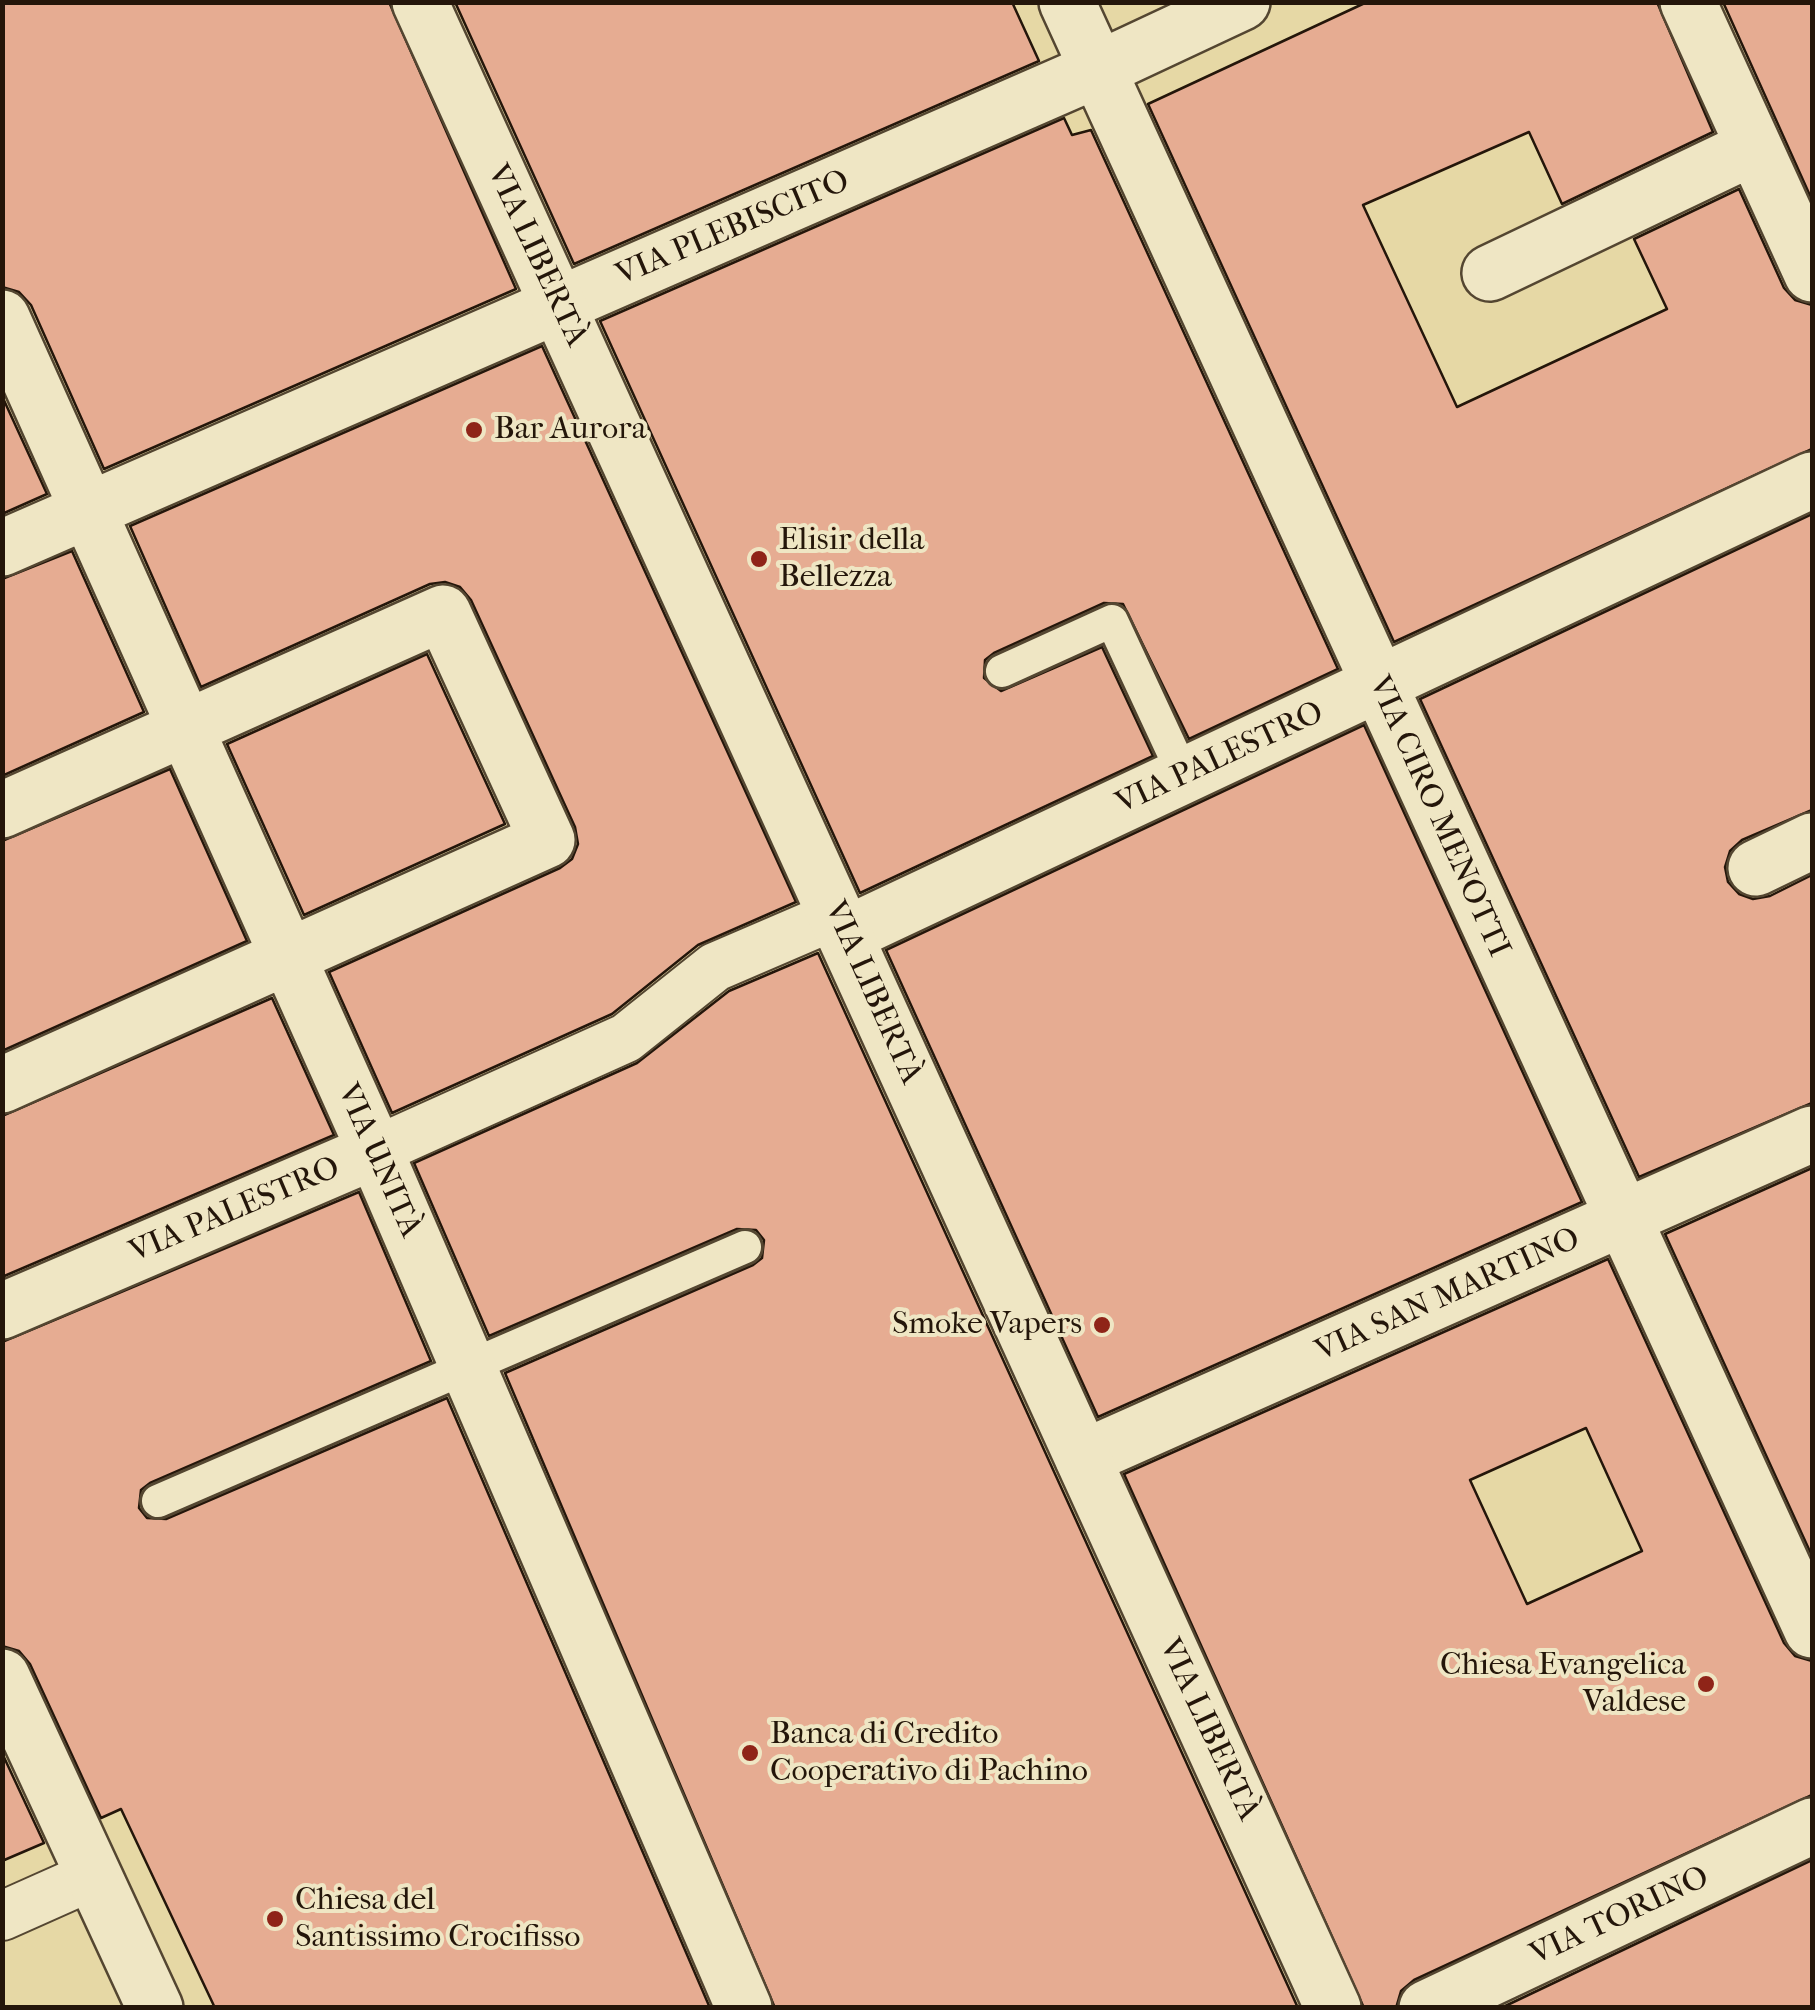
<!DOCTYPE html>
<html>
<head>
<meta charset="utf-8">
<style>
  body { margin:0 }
  #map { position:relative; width:1815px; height:2010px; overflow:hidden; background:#e6d8a5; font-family:"IM FELL French Canon",serif }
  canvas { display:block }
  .frame { position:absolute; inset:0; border:5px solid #24160a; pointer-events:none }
</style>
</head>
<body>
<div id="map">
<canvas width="1815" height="2010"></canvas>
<div class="frame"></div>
</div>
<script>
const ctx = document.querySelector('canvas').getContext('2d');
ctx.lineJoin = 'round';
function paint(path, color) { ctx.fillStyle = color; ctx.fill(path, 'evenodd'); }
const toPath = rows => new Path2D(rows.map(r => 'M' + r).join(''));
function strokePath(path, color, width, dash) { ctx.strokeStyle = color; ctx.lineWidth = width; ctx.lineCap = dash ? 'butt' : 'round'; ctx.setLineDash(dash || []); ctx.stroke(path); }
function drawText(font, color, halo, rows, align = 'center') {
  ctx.font = font + ' "IM FELL French Canon",serif'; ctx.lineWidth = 8; ctx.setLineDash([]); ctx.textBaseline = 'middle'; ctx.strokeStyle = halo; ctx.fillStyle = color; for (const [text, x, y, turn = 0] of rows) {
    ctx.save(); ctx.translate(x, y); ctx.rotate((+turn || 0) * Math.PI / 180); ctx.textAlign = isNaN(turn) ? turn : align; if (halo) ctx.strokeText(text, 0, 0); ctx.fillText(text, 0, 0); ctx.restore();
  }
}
const building = toPath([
  [2,2,389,2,516,289,104,469,31,305,19,292,2,287,2,2],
  [455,2,1012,2,1039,61,574,264,455,2],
  [1367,2,1657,2,1713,132,1562,204,1529,132,1363,205,1457,407,1667,309,1634,239,1739,189,1784,288,1795,300,1812,305,1812,449,1394,642,1148,104,1367,2],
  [1723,2,1812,2,1812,200,1723,2],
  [1064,118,1072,135,1091,130,1338,669,1189,739,1123,604,1104,603,994,653,985,660,984,678,1001,691,1102,647,1153,756,860,893,600,321,1064,118],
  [542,346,796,902,698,945,612,1014,392,1113,329,972,560,868,572,859,578,844,575,827,471,600,460,587,445,582,430,584,201,687,130,526,542,346],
  [2,396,47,494,2,514,2,396],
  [1812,514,1812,810,1742,840,1730,851,1725,867,1728,882,1739,894,1753,899,1770,896,1812,875,1812,1103,1639,1177,1420,699,1812,514],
  [72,551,144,712,2,776,2,579,72,551],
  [427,654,505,824,304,915,227,744,427,654],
  [1364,725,1582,1202,1098,1417,886,950,1364,725],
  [170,769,247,941,2,1051,2,841,170,769],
  [818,953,1298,2008,775,2008,505,1373,753,1265,762,1258,764,1240,756,1230,737,1229,489,1336,414,1163,637,1063,729,991,818,953],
  [272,998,334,1135,2,1277,2,1116,272,998],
  [1812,1168,1812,1556,1665,1234,1812,1168],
  [359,1192,431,1361,150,1483,141,1490,139,1508,147,1518,166,1519,447,1398,710,2008,215,2008,121,1809,101,1818,30,1664,19,1651,2,1646,2,1342,359,1192],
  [1608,1259,1784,1643,1795,1656,1812,1661,1812,1795,1414,1980,1401,1991,1396,2008,1364,2008,1124,1474,1608,1259],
  [1586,1428,1642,1551,1527,1604,1470,1480,1586,1428],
  [2,1753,44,1843,2,1861,2,1753],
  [1812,1860,1812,2008,1501,2008,1812,1860]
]);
const service = toPath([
  [1002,671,1112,621,1184,776],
  [158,1501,745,1247]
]);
const pedestrian = toPath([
  [375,1151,626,1038,715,967,836,915],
  [2,1916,94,1875]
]);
const minor = toPath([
  [1067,2,1812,1630],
  [1688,2,1812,274],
  [1490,273,1754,147],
  [2,318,375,1151,744,2008],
  [2,548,1099,69,1242,2],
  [2,810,443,613,547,840,2,1085],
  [1756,868,1812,841],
  [845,935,1812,480],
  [2,1311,375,1151],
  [1083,1458,1812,1134]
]);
const tertiary = toPath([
  [420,2,1333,2008],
  [2,1677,155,2008],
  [1427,2008,1812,1826]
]);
const markers = [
  [474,430,10,"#8f2418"],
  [759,559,10,"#8f2418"],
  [1102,1325,10,"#8f2418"],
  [1706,1684,10,"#8f2418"],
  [750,1753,10,"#8f2418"],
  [275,1919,10,"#8f2418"]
];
const streetNames = [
  ["VIA PLEBISCITO",733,229,-23],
  ["VIA LIBERTÀ",536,256,65],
  ["VIA PALESTRO",1220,759,-25],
  ["VIA CIRO MENOTTI",1438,817,66],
  ["VIA LIBERTÀ",872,993,66],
  ["VIA UNITÀ",378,1161,66],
  ["VIA PALESTRO",235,1211,-23],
  ["VIA SAN MARTINO",1448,1296,-24],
  ["VIA LIBERTÀ",1208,1730,65],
  ["VIA TORINO",1620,1917,-25]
];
const poiNames = [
  ["Bar Aurora",494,430],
  ["Elisir della",779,541],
  ["Bellezza",779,578],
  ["Smoke Vapers",1082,1325,"right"],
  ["Chiesa Evangelica",1686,1666,"right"],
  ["Valdese",1686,1703,"right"],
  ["Banca di Credito",770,1735],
  ["Cooperativo di Pachino",770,1772],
  ["Chiesa del",295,1901],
  ["Santissimo Crocifisso",295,1938]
];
paint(building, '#e6ac92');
strokePath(building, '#24160a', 2.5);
strokePath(service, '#544631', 38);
strokePath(pedestrian, '#544631', 52);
strokePath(minor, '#544631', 60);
strokePath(tertiary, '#544631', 60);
strokePath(service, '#efe6c4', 32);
strokePath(pedestrian, '#efe6c4', 48);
strokePath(minor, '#efe6c4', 55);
strokePath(tertiary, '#efe6c4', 55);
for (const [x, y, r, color] of markers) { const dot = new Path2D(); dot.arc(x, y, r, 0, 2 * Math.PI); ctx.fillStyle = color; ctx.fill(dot); strokePath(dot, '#efe6c4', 4); }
drawText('32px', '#24160a', '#efe6c4', streetNames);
drawText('32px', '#24160a', '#efe6c4', poiNames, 'left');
</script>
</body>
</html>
